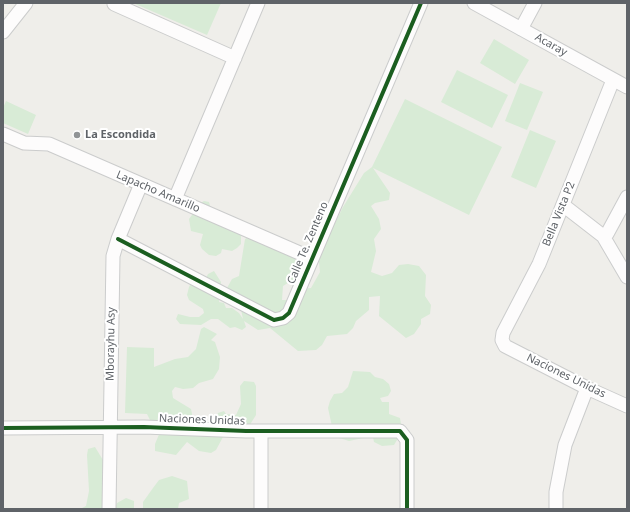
<!DOCTYPE html>
<html>
<head>
<meta charset="utf-8">
<style>
  body { margin:0 }
  #map { position:relative; width:630px; height:512px; overflow:hidden; background:#efeeea; font-family:"Noto Sans",sans-serif }
  canvas { display:block }
  .frame { position:absolute; inset:0; border:4px solid #5f6368; pointer-events:none }
</style>
</head>
<body>
<div id="map">
<canvas width="630" height="512"></canvas>
<div class="frame"></div>
</div>
<script>
const ctx = document.querySelector('canvas').getContext('2d');
ctx.lineJoin = 'round';
function paint(path, color) { ctx.fillStyle = color; ctx.fill(path, 'evenodd'); }
const toPath = rows => new Path2D(rows.map(r => 'M' + r).join(''));
function strokePath(path, color, width, dash) { ctx.strokeStyle = color; ctx.lineWidth = width; ctx.lineCap = dash ? 'butt' : 'round'; ctx.setLineDash(dash || []); ctx.stroke(path); }
function drawText(font, color, halo, rows, align = 'center') {
  ctx.font = font + ' "Noto Sans",sans-serif'; ctx.lineWidth = 4; ctx.setLineDash([]); ctx.textBaseline = 'middle'; ctx.strokeStyle = halo; ctx.fillStyle = color; for (const [text, x, y, turn = 0] of rows) {
    ctx.save(); ctx.translate(x, y); ctx.rotate((+turn || 0) * Math.PI / 180); ctx.textAlign = isNaN(turn) ? turn : align; if (halo) ctx.strokeText(text, 0, 0); ctx.fillText(text, 0, 0); ctx.restore();
  }
}
const green = toPath([
  [133,3,221,3,207,35],
  [494,39,529,60,515,84,480,63],
  [457,70,508,95,492,128,441,102],
  [520,83,543,92,527,130,505,121],
  [405,99,502,147,469,215,373,168,390,193,389,200,375,203,371,206,379,219,381,229,374,239,376,251,371,272,382,276,392,273,399,265,408,264,419,266,426,275,425,296,431,305,430,314,421,319,421,324,414,334,406,338,379,316,380,296,369,297,369,310,356,321,353,328,347,334,327,336,322,345,316,350,298,351,270,328,258,330,244,321,246,327,242,330,235,327,230,328,218,319,211,319,201,325,180,324,176,319,178,314,190,317,199,317,204,313,203,309,189,300,187,295,189,287,192,281,205,280,208,274,214,271,221,282,219,302,224,303,226,308,232,308,239,313,243,319,240,305,228,296,227,288,232,279,239,276,245,239,254,233,277,243,283,253,295,257,299,276,283,286,282,300,293,300,298,289,311,288,320,272,319,262,324,229,334,225,343,207,364,173,372,167],
  [6,101,36,115,28,134,3,123,3,108],
  [530,130,556,141,536,188,511,177],
  [204,201,209,202,212,213,241,230,241,244,237,248,232,251,222,249,221,253,216,256,209,255,202,249,200,245,203,234,191,231,189,219,192,215,194,207],
  [204,327,217,334,211,340,215,342,220,357,219,369,213,379,199,383,193,388,183,389,175,387,172,391,173,398,191,409,193,419,199,427,212,426,218,413,224,411,226,414,236,415,241,404,240,386,244,381,254,382,256,386,256,415,246,431,236,437,223,437,216,450,211,453,199,451,187,442,176,455,155,451,155,444,163,425,159,421,150,420,147,414,125,413,127,347,154,348,154,367,175,359,188,357,196,349,201,329],
  [353,371,370,372,375,377,383,379,389,384,391,391,388,396,380,398,382,402,389,402,389,414,400,418,401,424,397,428,397,440,394,445,382,446,374,442,373,437,377,428,372,424,365,424,363,438,349,441,336,437,333,431,328,408,330,401,334,394,342,393,348,387],
  [95,447,103,460,105,483,102,496,104,509,80,509,86,506,89,491,87,455,88,449],
  [172,476,187,481,189,499,179,503,178,509,143,509,143,502,153,488,159,480],
  [126,498,134,501,134,509,115,509,117,503]
]);
const minor = toPath([
  [474,3,627,87],
  [114,4,235,58],
  [521,29,535,3],
  [3,32,26,3],
  [613,80,539,264,503,333,502,340,505,346,587,388,627,406],
  [3,134,24,143,49,144,311,258],
  [175,199,258,3],
  [563,205,603,236,607,234,627,197],
  [603,236,627,277],
  [118,239,274,320,283,318,289,313,421,3],
  [3,428,144,427,246,431,400,431,407,440,407,509],
  [261,431,261,509],
  [109,509,113,256,118,239,141,184],
  [556,509,556,492,565,445,587,388]
]);
const cycleway = toPath([
  [118,239,274,320,283,318,289,313,421,3],
  [3,428,144,427,246,431,400,431,407,440,407,509]
]);
const markers = [
  [77,135,4,"#919496"]
];
const streetNames = [
  ["Acaray",551,45,29],
  ["Lapacho Amarillo",158,192,23],
  ["Bella Vista P2",559,214,-68],
  ["Calle Te. Zenteno",308,243,-67],
  ["Mborayhu Asy",111,344,-89],
  ["Naciones Unidas",566,376,26],
  ["Naciones Unidas",202,420,2]
];
const poiNames = [
  ["La Escondida",85,135]
];
paint(green, '#d8ebd6');
strokePath(minor, '#cbcccc', 15);
strokePath(minor, '#fdfcfc', 13);
strokePath(cycleway, '#1b5e20', 4);
for (const [x, y, r, color] of markers) { const dot = new Path2D(); dot.arc(x, y, r, 0, 2 * Math.PI); ctx.fillStyle = color; ctx.fill(dot); strokePath(dot, '#fff', 1.5); }
drawText('11px', '#5f6368', '#fff', streetNames);
drawText('bold 11px', '#5f6368', '#fff', poiNames, 'left');
</script>
</body>
</html>
